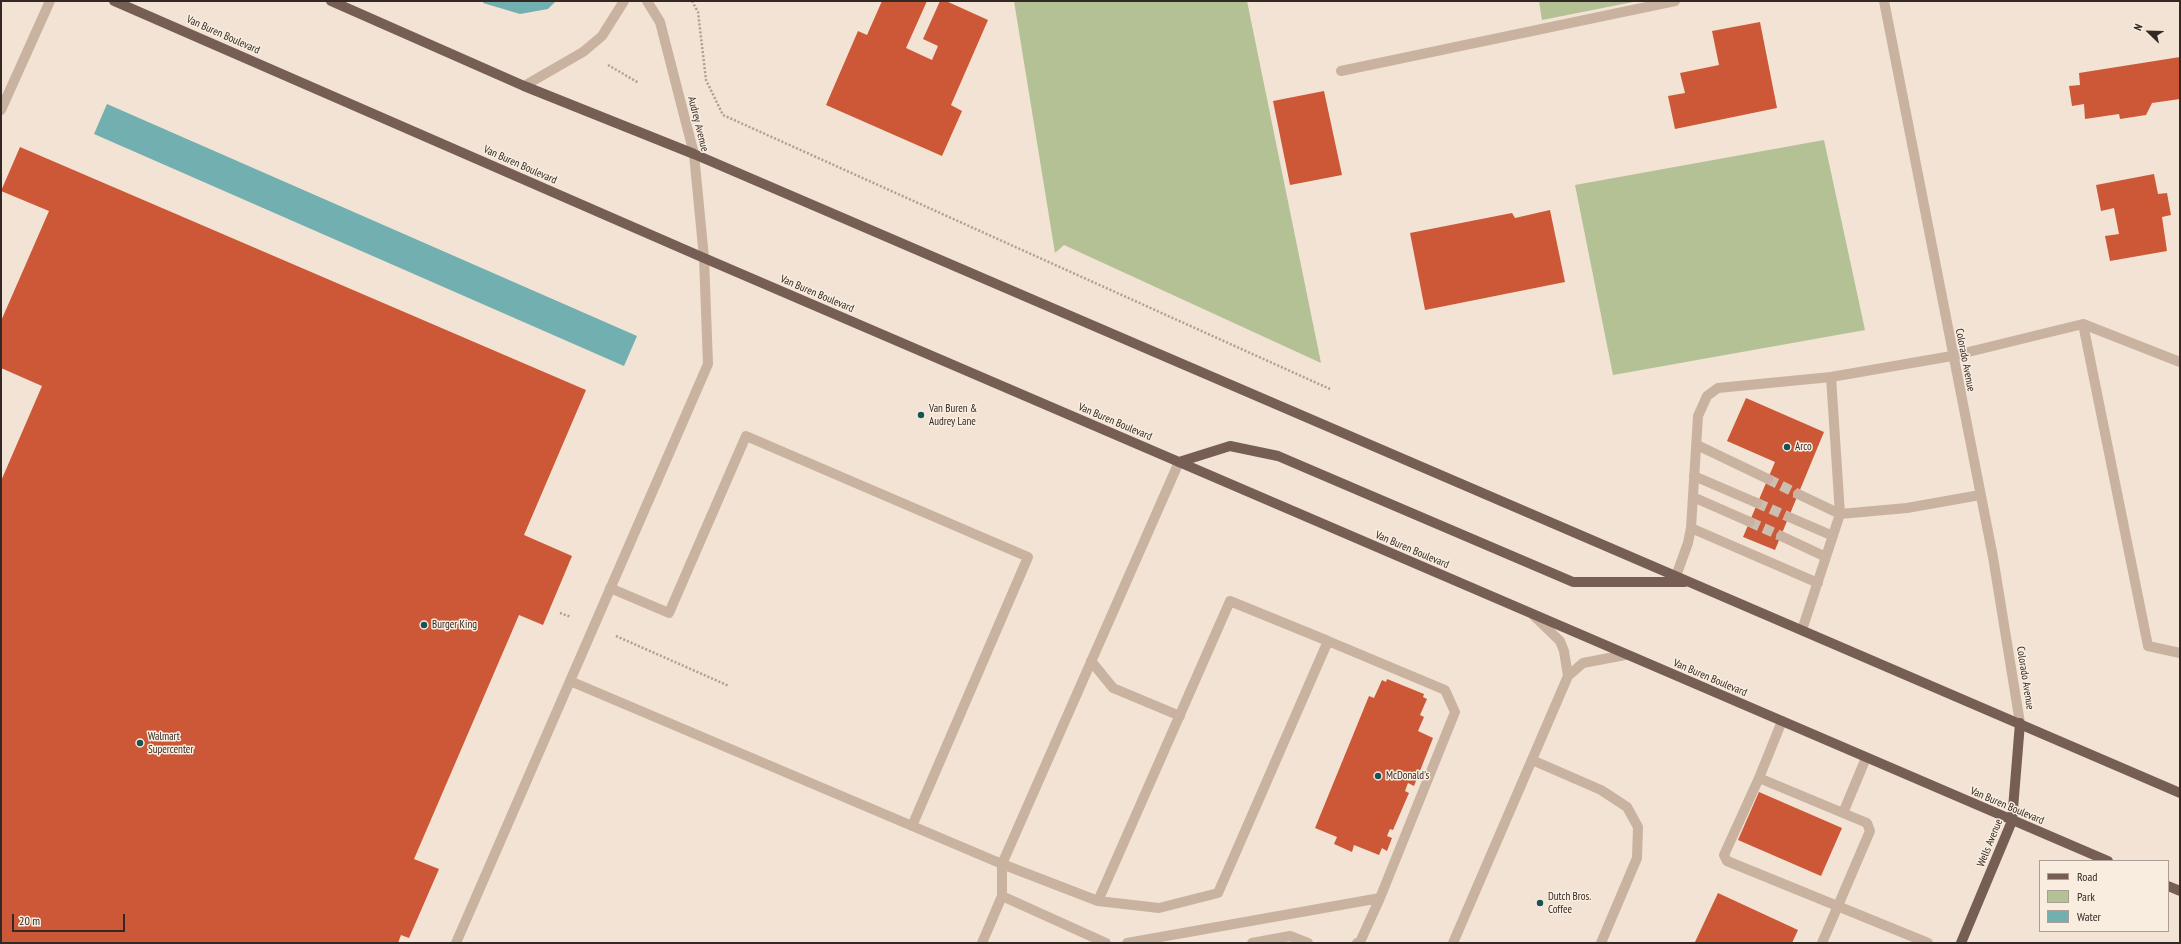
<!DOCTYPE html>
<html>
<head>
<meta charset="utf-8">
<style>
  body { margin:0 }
  #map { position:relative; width:2181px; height:944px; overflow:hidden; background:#f2e3d4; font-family:"PT Sans Narrow",sans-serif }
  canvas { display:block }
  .frame { position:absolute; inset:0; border:2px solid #332824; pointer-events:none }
  .legend { position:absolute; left:2039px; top:860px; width:130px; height:72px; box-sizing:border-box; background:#f9ede0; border:1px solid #aa9e95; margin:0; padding:5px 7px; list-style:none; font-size:12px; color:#332824 }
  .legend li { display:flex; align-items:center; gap:8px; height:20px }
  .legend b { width:20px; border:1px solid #aa9e95 }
  .north { position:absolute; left:2129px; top:12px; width:40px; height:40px; -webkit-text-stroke:3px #f9ede0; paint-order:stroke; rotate:293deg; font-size:11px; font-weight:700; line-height:16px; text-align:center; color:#332824 }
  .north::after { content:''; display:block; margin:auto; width:14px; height:18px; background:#332824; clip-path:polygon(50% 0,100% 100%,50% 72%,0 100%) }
  .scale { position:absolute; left:12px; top:914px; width:113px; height:18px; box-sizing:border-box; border:2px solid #332824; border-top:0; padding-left:5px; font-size:12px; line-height:14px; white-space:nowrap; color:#332824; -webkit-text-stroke:3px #f9ede0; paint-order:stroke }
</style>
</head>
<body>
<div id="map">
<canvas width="2181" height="944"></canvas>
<div class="frame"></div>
<ul class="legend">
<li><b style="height:5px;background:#765e54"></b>Road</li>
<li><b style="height:11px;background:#b3c194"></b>Park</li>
<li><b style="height:11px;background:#72afb0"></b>Water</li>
</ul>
<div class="north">N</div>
<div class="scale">20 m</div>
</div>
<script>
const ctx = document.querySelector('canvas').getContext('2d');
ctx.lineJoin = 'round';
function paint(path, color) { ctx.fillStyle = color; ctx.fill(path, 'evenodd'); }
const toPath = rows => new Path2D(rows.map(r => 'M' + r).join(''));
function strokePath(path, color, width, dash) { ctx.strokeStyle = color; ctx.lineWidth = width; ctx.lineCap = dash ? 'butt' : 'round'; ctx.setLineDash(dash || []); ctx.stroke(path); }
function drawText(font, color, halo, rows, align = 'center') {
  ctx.font = font + ' "PT Sans Narrow",sans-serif'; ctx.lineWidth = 3; ctx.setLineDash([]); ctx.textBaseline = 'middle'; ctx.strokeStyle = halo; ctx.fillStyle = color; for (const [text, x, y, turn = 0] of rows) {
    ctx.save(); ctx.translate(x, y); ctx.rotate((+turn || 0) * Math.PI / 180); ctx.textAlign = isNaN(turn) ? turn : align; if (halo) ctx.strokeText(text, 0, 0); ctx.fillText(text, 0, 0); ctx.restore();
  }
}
const green = toPath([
  [1014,1,1247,1,1321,363,1064,245,1055,253],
  [1539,1,1638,1,1542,20],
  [1824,140,1865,330,1613,375,1575,185]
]);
const water = toPath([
  [484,1,556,1,548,9,520,14,483,3],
  [107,104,637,336,624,366,94,134]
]);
const building = toPath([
  [882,1,927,1,906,48,932,60,938,46,923,39,940,1,946,1,988,20,951,105,962,111,942,156,826,105,858,31,867,35],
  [1760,22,1777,108,1675,129,1668,96,1685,93,1680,73,1719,65,1712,31],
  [2180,57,2180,99,2152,103,2146,115,2120,119,2119,114,2085,119,2084,104,2072,106,2069,86,2080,85,2079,73],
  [1324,91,1342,175,1290,185,1273,101],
  [20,147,586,390,524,535,572,556,543,625,519,615,414,859,439,869,409,938,401,935,398,943,1,943,1,481,42,386,1,368,1,321,49,211,1,191],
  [2154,174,2158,194,2167,193,2171,215,2162,217,2167,251,2110,261,2105,236,2119,234,2114,208,2101,211,2096,185],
  [1550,210,1565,282,1425,310,1410,233,1512,213,1515,218],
  [1746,398,1824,432,1775,550,1743,537,1775,462,1727,441],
  [1387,679,1424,694,1423,697,1427,699,1420,715,1424,717,1418,731,1433,738,1414,786,1408,783,1405,791,1409,793,1393,830,1390,829,1387,836,1392,838,1387,851,1382,848,1379,855,1354,845,1352,852,1334,844,1337,837,1315,828,1369,696,1374,698,1382,680,1386,682],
  [1759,792,1842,828,1821,876,1738,840],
  [1718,893,1798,930,1792,943,1695,942]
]);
const minorTunnel = toPath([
  [1768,479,1798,494],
  [1757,503,1789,517],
  [1750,522,1781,536]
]);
const path = toPath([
  [692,1,698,12,706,80,723,115,1330,389],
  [608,65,639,83],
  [560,613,571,617],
  [616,636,729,686]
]);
const minor = toPath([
  [1884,1,1993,557,2020,723],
  [1341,71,1675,1],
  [524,86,583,52,602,36,624,1],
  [1,110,50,1],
  [2180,362,2083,324,2148,646,2180,653],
  [1697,445,1768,479],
  [1694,476,1757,503],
  [1798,494,1840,514,1907,508,1980,495],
  [1693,497,1750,522],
  [1789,517,1833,536],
  [1691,528,1818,583],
  [1781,536,1826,557],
  [1676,576,1688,543,1691,528,1698,416,1707,396,1718,388,1831,377,1952,356,2083,324],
  [610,588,669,613,746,436,1028,557,912,826],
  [1534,616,1560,641,1564,651,1568,676],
  [1802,630,1840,514,1831,377],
  [1328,641,1445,690,1455,712,1380,898,1360,942,1357,943],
  [1091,661,1113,688,1180,716],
  [570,681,1002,864,1098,901,1159,908,1218,893,1328,641,1230,601,1098,901],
  [1782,721,1759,778,1867,823,1870,831,1822,943],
  [1532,760,1601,790,1627,807,1638,827,1637,858,1601,943],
  [1759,778,1724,855,1727,861,1928,943],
  [1843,813,1866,758],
  [1002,896,1106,943],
  [456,943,708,364,704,258,694,154,660,22,647,1],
  [982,943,1002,896,1002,864,1179,462],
  [1127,943,1380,898],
  [1252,943,1290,936,1308,943],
  [1453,943,1568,676,1583,663,1625,655]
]);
const major = toPath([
  [114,1,704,258,2108,861],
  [331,1,524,86,694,154,2180,793],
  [1179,462,1230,446,1278,456,1573,582,1685,582],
  [2168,886,2180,891],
  [1961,943,2012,821,2020,723]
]);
const markers = [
  [921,415,4,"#185356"],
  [1787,447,4,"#185356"],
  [424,625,4,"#185356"],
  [140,743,4,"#185356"],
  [1378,776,4,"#185356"],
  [1540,903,4,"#185356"]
];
const streetNames = [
  ["Van Buren Boulevard",223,35,24],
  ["Audrey Avenue",698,124,76],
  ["Van Buren Boulevard",520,165,24],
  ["Van Buren Boulevard",817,294,23],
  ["Colorado Avenue",1965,360,79],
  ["Van Buren Boulevard",1115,422,23],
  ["Van Buren Boulevard",1412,550,23],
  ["Van Buren Boulevard",1710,678,23],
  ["Colorado Avenue",2025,678,81],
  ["Van Buren Boulevard",2007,806,23],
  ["Wells Avenue",1990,843,-68]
];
const poiNames = [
  ["Van Buren &",929,409],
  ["Audrey Lane",929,422],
  ["Arco",1795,447],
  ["Burger King",432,625],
  ["Walmart",148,737],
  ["Supercenter",148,750],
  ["McDonald's",1386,776],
  ["Dutch Bros.",1548,897],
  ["Coffee",1548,910]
];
paint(green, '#b3c194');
paint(water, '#72afb0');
paint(building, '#cd5837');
strokePath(minorTunnel, '#ccbeb1', 10, [10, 5]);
strokePath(path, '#b59c8b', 2.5, [2, 2]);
strokePath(minor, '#cab2a0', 10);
strokePath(major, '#765e54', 10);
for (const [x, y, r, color] of markers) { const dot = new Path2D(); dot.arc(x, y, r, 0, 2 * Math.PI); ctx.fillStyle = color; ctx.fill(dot); strokePath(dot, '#f9ede0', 1.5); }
drawText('11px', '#332824', '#f9ede0', streetNames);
drawText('11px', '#332824', '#f9ede0', poiNames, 'left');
</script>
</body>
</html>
